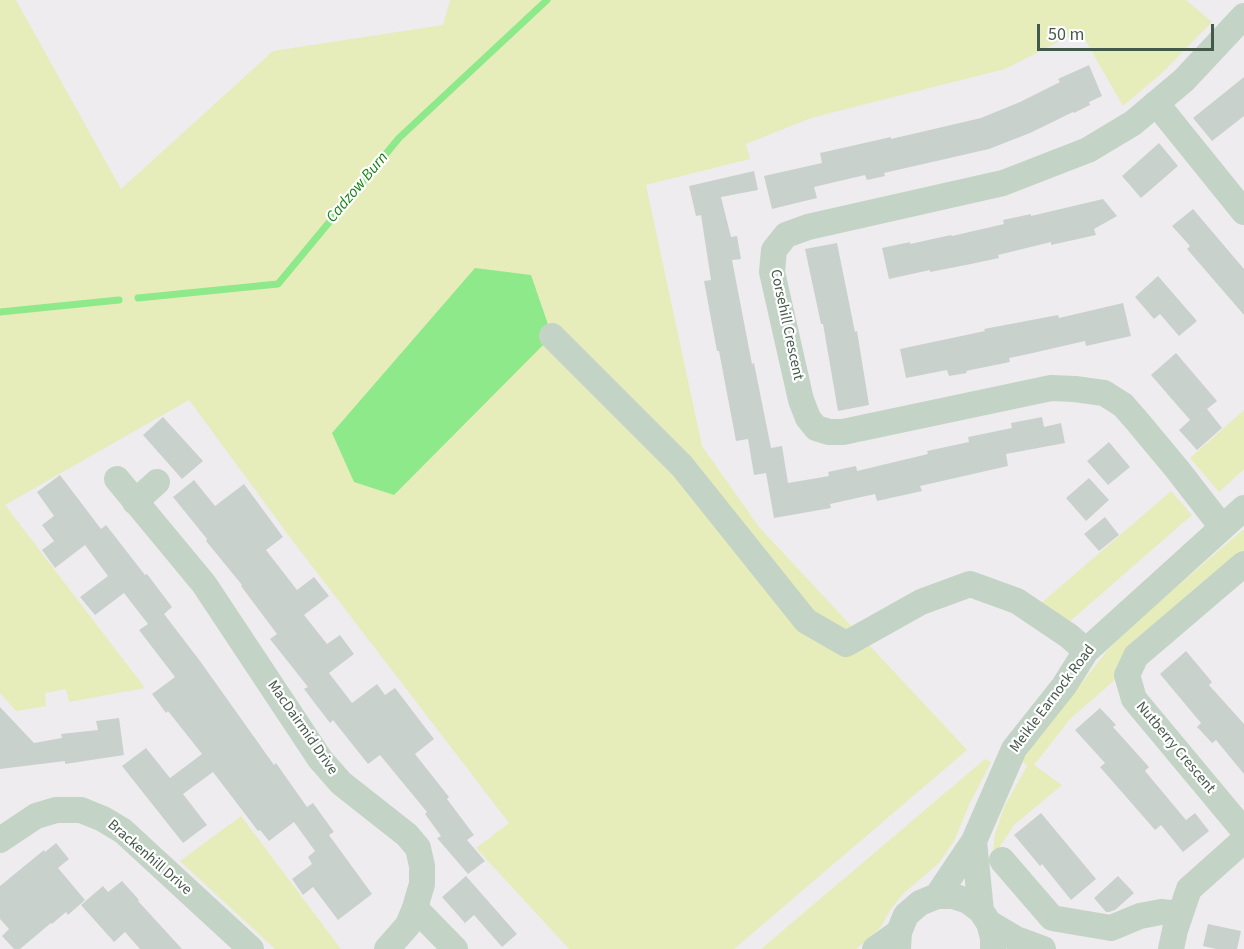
<!DOCTYPE html>
<html>
<head>
<meta charset="utf-8">
<style>
  body { margin:0 }
  #map { position:relative; width:1244px; height:949px; overflow:hidden; background:#eeecef; font-family:"Source Sans 3",sans-serif }
  canvas { display:block }
  .scale { position:absolute; left:1037px; top:24px; width:177px; height:27px; box-sizing:border-box; border:3px solid #45594a; border-top:0; padding-left:8px; font-size:18px; line-height:21px; white-space:nowrap; color:#45594a; -webkit-text-stroke:4px #fff; paint-order:stroke }
</style>
</head>
<body>
<div id="map">
<canvas width="1244" height="949"></canvas>
<div class="scale">50 m</div>
</div>
<script>
const ctx = document.querySelector('canvas').getContext('2d');
ctx.lineJoin = 'round';
function paint(path, color) { ctx.fillStyle = color; ctx.fill(path, 'evenodd'); }
const toPath = rows => new Path2D(rows.map(r => 'M' + r).join(''));
function strokePath(path, color, width, dash) { ctx.strokeStyle = color; ctx.lineWidth = width; ctx.lineCap = dash ? 'butt' : 'round'; ctx.setLineDash(dash || []); ctx.stroke(path); }
function drawText(font, color, halo, rows, align = 'center') {
  ctx.font = font + ' "Source Sans 3",sans-serif'; ctx.lineWidth = 4.5; ctx.setLineDash([]); ctx.textBaseline = 'middle'; ctx.strokeStyle = halo; ctx.fillStyle = color; for (const [text, x, y, turn = 0] of rows) {
    ctx.save(); ctx.translate(x, y); ctx.rotate((+turn || 0) * Math.PI / 180); ctx.textAlign = isNaN(turn) ? turn : align; if (halo) ctx.strokeText(text, 0, 0); ctx.fillText(text, 0, 0); ctx.restore();
  }
}
const green = toPath([
  [0,0,16,0,121,189,273,51,443,25,450,0,1186,0,1212,22,1163,72,1123,106,1080,31,1005,69,811,118,746,144,750,159,646,185,702,446,759,527,967,750,734,949,569,949,476,848,509,823,292,540,189,400,5,505,145,688,69,702,66,689,45,693,46,706,16,711,0,693],
  [1244,410,1244,469,1219,492,1190,458],
  [1171,491,1192,515,1068,623,1039,605],
  [1244,529,1244,555,1117,664,1117,678,1070,719,1034,765,1062,785,1014,825,992,859,995,834,1004,807,1027,766,1022,761,1037,739,1119,636],
  [985,759,991,762,969,805,954,841,939,863,904,893,891,909,880,928,856,949,761,949],
  [241,816,341,949,275,949,180,861]
]);
const water = toPath([
  [475,268,531,275,552,336,394,495,354,482,332,433]
]);
const stream = toPath([
  [138,298,278,284,399,138,547,0],
  [0,312,119,300]
]);
const building = toPath([
  [1089,65,1102,96,1089,102,1090,105,1074,113,1073,112,1030,133,989,149,884,173,885,176,867,180,865,175,814,187,817,198,772,209,764,176,822,163,820,153,891,137,891,139,981,118,1020,102,1060,82,1058,79],
  [1244,77,1244,116,1212,141,1193,118],
  [1159,143,1178,166,1141,198,1122,176],
  [754,171,758,190,721,197,731,237,737,236,741,259,732,260,752,364,754,363,771,448,782,446,788,483,829,476,828,472,856,466,857,471,928,454,927,451,969,442,968,437,1012,428,1011,423,1042,417,1044,427,1061,423,1065,443,1006,454,1008,466,920,486,922,491,877,501,875,494,830,504,831,508,774,518,766,473,754,475,748,439,736,441,719,351,717,351,704,281,711,280,701,215,696,216,689,186],
  [1103,199,1117,216,1094,229,1096,235,1051,245,1051,242,998,255,999,258,971,264,930,272,930,270,889,279,882,248,910,242,910,244,951,235,952,236,1004,224,1003,220,1031,214,1031,216],
  [1193,209,1244,269,1244,315,1187,249,1190,246,1172,226],
  [837,243,855,332,857,331,869,405,838,411,823,324,821,324,805,249],
  [1158,276,1197,321,1179,336,1160,314,1154,319,1135,297],
  [1123,303,1131,336,1086,346,1085,341,1024,355,1009,358,1010,362,966,371,967,373,949,376,947,370,906,378,900,349,985,331,984,329,1058,315,1059,318],
  [1176,353,1217,401,1207,409,1222,428,1197,450,1179,430,1190,420,1151,375],
  [163,417,203,461,182,479,143,435],
  [1109,442,1130,467,1108,485,1087,461],
  [60,475,101,529,106,525,145,575,147,574,172,607,164,614,200,661,274,765,276,763,307,807,313,803,334,832,329,835,372,894,338,920,313,887,303,895,292,879,312,864,308,857,315,851,294,822,269,841,260,830,258,831,213,772,183,794,207,825,183,843,122,766,146,748,170,778,202,754,168,711,166,713,152,694,175,677,139,630,148,624,124,593,95,615,80,597,108,576,85,545,55,568,42,550,54,541,42,525,54,516,37,492],
  [1089,478,1109,500,1086,521,1066,498],
  [194,480,215,506,244,484,283,537,266,550,297,590,314,577,329,596,304,615,327,644,340,635,354,654,329,673,352,703,377,684,385,695,395,688,434,739,415,754,449,797,447,799,474,835,467,840,485,861,468,874,437,838,441,836,425,814,427,812,380,755,368,764,333,720,330,723,304,689,308,687,270,639,277,634,241,586,242,585,206,541,207,539,173,497],
  [1105,517,1119,535,1099,551,1084,534],
  [1186,651,1212,682,1209,685,1244,724,1244,774,1216,740,1212,743,1197,727,1201,723,1160,674],
  [0,707,34,743,62,738,61,734,98,730,96,721,119,718,124,755,65,764,65,761,0,769],
  [1100,708,1116,725,1113,727,1149,767,1145,771,1186,820,1195,813,1209,831,1183,852,1161,825,1155,830,1100,767,1105,763,1075,730],
  [1041,813,1096,879,1071,900,1042,864,1040,866,1014,835],
  [56,843,69,859,58,868,85,900,68,915,66,912,52,924,51,923,20,949,14,949,2,936,9,929,0,919,0,886,44,850,45,852],
  [466,876,517,934,502,947,474,915,465,923,442,897],
  [1118,876,1134,893,1115,910,1109,912,1106,912,1094,898],
  [122,881,139,900,138,901,182,949,140,949,125,932,114,942,81,905,103,886,108,892],
  [1208,924,1241,931,1237,949,1216,949,1203,946]
]);
const minor = toPath([
  [1156,103,1244,212],
  [552,336,682,466,806,621,846,644,921,602,970,584,1017,601,1069,636,1086,651],
  [117,479,204,584,320,759,341,783,407,835,418,848,422,866,422,884,415,908,408,925,387,949],
  [135,502,157,482],
  [1222,527,1177,469,1137,421,1123,405,1104,393,1075,389,1051,388,843,432,829,432,816,428,808,418,801,400,772,272,774,250,786,235,808,227,1003,183,1088,150,1133,123,1184,80,1244,16],
  [1244,564,1136,656,1127,675,1134,699,1244,831],
  [0,840,36,816,56,810,81,810,103,819,123,831,251,949],
  [974,841,981,911],
  [1002,860,1052,918,1111,928,1140,916,1161,912,1180,914],
  [937,896,974,841,1014,749,1064,686,1086,651,1244,508],
  [415,908,455,949],
  [989,923,1016,939,1043,949],
  [875,949,899,932],
  [898,949,899,932,906,915,920,903,937,896,953,896,968,901,981,911,989,923,993,938,993,949],
  [1171,949,1175,930,1189,889,1244,840]
]);
const streetNames = [
  ["Corsehill Crescent",786,325,78],
  ["Meikle Earnock Road",1053,699,-53],
  ["MacDairmid Drive",302,728,55],
  ["Nutberry Crescent",1175,748,50],
  ["Brackenhill Drive",149,858,41]
];
const waterNames = [
  ["Cadzow Burn",358,188,-50]
];
paint(green, '#e6edbb');
paint(water, '#8de989');
strokePath(stream, '#8de989', 7);
paint(building, '#c9d1cd');
strokePath(minor, '#c3d4c6', 26);
drawText('15px', '#45594a', '#fff', streetNames);
drawText('italic 16px', '#15850f', '#fff', waterNames);
</script>
</body>
</html>
